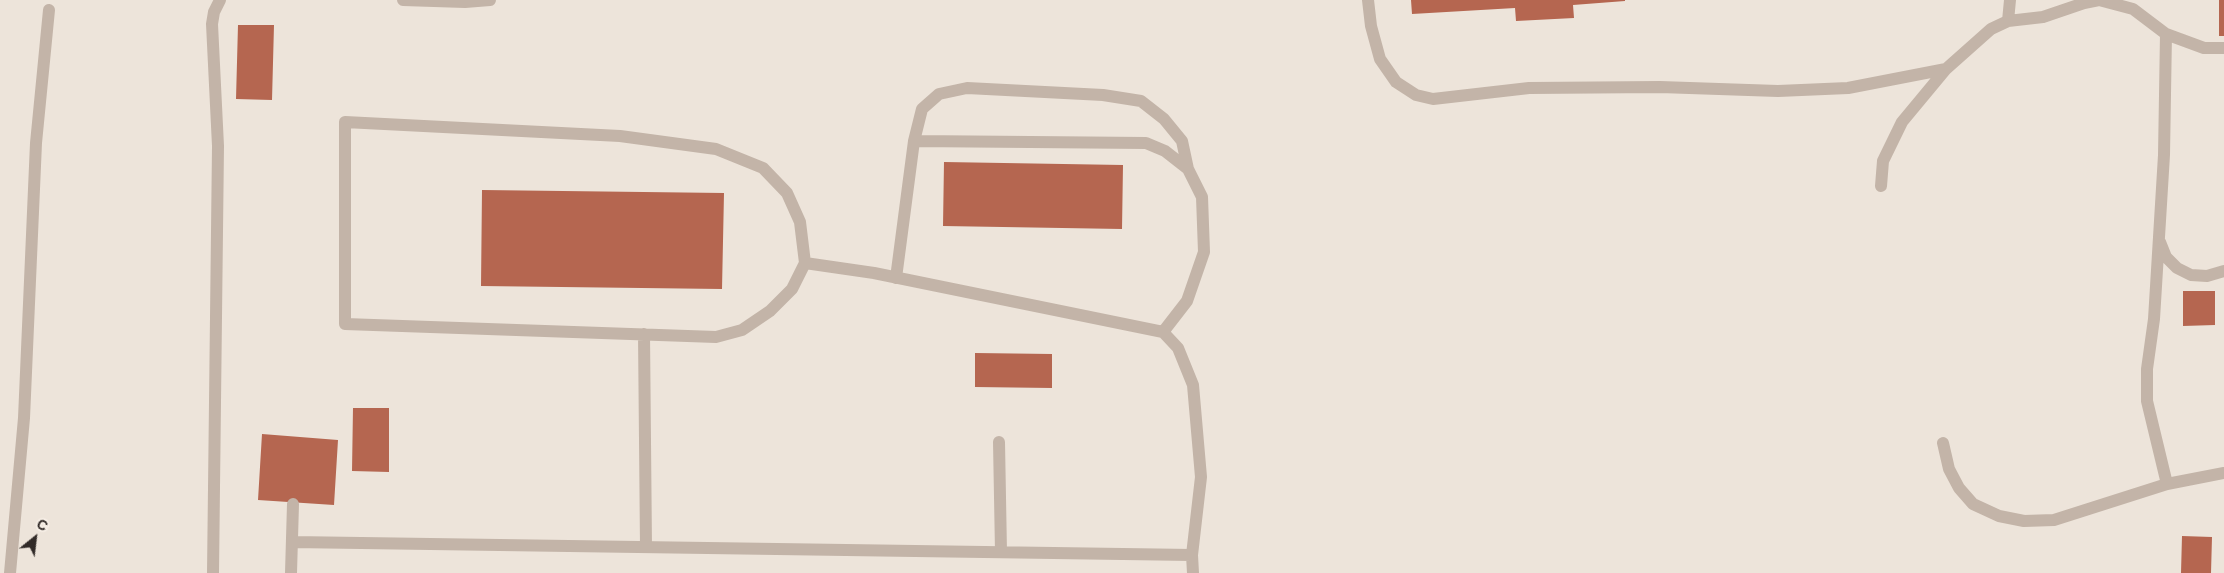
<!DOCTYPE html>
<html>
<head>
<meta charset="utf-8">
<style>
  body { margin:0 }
  #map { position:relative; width:2224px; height:573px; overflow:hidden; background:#ede4da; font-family:Barlow,sans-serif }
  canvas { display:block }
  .north { position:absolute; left:10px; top:513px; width:50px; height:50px; -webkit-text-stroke:4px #f6eee5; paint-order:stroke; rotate:29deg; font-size:14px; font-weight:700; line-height:20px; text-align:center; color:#312a27 }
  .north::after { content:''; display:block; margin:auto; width:18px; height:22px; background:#312a27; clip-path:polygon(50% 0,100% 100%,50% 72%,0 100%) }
</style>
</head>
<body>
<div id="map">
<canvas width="2224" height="573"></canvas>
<div class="north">С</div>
</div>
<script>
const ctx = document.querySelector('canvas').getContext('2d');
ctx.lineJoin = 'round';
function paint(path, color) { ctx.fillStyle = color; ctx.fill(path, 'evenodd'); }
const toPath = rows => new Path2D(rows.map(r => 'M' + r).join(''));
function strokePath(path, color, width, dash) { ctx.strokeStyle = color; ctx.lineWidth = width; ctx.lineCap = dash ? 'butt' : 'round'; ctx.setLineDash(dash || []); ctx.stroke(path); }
const building = toPath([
  [1411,0,1625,0,1625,1,1573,5,1574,18,1516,21,1515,8,1412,14],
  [2219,0,2224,0,2224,36,2219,36],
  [238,25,274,25,272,100,236,99],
  [944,162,1123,165,1122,229,943,226],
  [482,190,724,193,722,289,481,286],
  [2183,291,2215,291,2215,325,2183,326],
  [975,353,1052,354,1052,388,975,387],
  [353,408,389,408,389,472,352,471],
  [262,434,338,440,334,505,258,500],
  [2182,536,2212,537,2211,573,2181,573]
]);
const lane = toPath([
  [403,0,465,2,490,0],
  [1368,0,1371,26,1380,59,1396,82,1416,95,1433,99,1529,88,1660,87,1778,91,1848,88,1946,69],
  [2008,21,2010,0],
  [2166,34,2164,155,2154,319,2147,369,2147,401,2167,484],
  [345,122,620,136,716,149,763,168,787,193,800,222,805,263,792,289,770,311,742,330,716,337,345,324,345,122],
  [914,141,1146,143,1165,151,1188,169,1202,197,1204,252,1187,301,1163,332],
  [1881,186,1883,161,1902,122,1946,69,1991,29,2008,21,2043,17,2084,3,2099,0,2133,9,2166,34,2204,48,2224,48],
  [2160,242,2166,257,2177,268,2191,275,2207,276,2224,271],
  [805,263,874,273,1163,332,1178,348,1193,385,1201,477,1192,555,1193,573],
  [896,278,914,141,922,109,939,94,967,88,1103,95,1141,101,1164,119,1182,141,1188,169],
  [644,334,646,547],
  [999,442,1001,552],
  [1943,443,1949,469,1959,488,1973,504,1999,516,2024,521,2054,520,2167,484,2224,473],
  [292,542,1192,555],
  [10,573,24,418,36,143,49,10],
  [213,573,218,146,212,24,214,12,220,0],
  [291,573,293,504]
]);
paint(building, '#b56650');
strokePath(lane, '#c3b4a8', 12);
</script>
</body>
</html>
